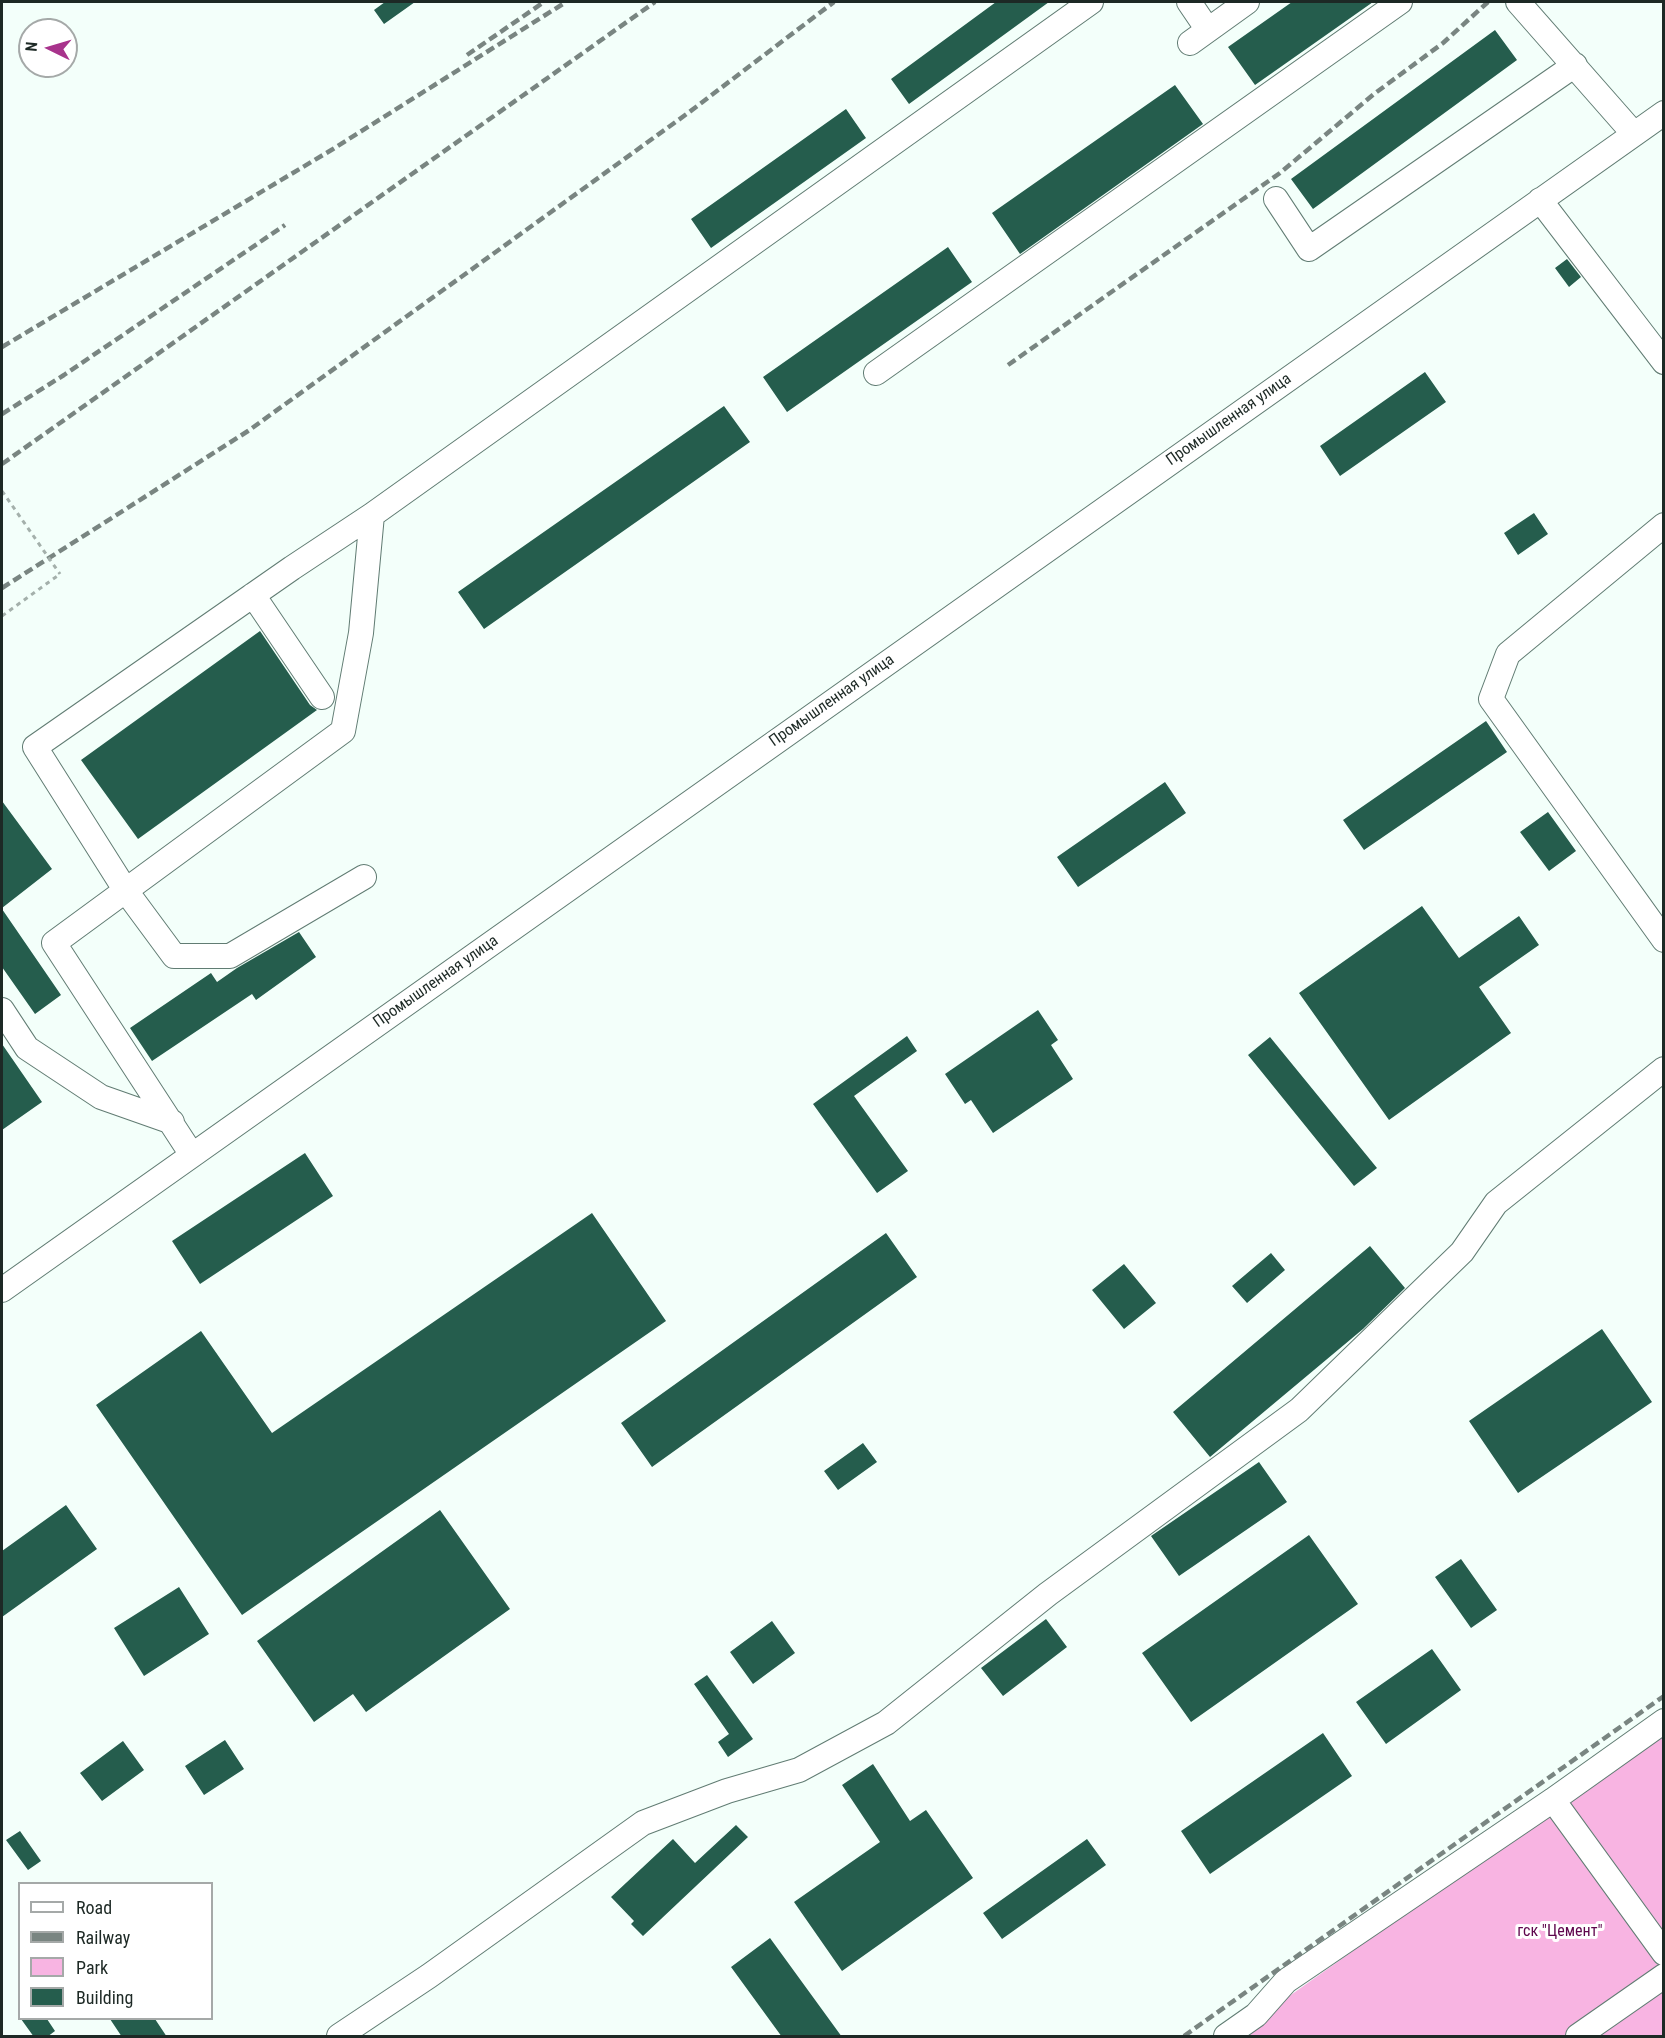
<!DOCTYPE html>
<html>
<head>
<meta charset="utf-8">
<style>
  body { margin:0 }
  #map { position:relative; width:1665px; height:2038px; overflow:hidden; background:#f3fffa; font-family:"Roboto Condensed",sans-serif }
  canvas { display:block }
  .frame { position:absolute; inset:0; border:3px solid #1d2925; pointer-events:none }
  .legend { position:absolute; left:18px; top:1882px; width:195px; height:138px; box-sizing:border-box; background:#fff; border:2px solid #a5a9a8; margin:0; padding:8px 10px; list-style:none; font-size:18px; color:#1d2925 }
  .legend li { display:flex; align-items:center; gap:12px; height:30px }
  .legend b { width:30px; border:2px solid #a5a9a8 }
  .north { position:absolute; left:18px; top:18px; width:60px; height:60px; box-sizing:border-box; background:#fff; border:2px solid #a5a9a8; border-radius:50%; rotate:275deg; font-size:16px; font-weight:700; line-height:24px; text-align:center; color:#1d2925 }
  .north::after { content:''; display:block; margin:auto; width:21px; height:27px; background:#a8338c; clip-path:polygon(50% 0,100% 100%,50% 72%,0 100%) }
</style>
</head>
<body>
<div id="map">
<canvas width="1665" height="2038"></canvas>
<div class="frame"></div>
<ul class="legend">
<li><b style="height:8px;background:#fff"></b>Road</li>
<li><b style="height:8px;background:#798581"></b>Railway</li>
<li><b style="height:16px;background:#f8b4e2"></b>Park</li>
<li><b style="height:16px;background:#255d4d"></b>Building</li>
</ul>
<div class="north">N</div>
</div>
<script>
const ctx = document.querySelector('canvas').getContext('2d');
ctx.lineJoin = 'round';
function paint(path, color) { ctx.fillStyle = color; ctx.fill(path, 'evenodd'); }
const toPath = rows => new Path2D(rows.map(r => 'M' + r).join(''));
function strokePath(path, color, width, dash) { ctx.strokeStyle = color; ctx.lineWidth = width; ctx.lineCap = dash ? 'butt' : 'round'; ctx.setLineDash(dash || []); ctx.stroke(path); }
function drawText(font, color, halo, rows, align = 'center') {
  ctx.font = font + ' "Roboto Condensed",sans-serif'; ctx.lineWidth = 6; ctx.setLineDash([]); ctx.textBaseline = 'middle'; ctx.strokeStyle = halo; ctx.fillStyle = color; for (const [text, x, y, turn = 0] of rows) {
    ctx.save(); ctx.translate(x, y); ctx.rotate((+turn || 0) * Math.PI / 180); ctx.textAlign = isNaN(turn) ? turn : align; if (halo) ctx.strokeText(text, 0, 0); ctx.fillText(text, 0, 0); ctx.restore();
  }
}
const green = toPath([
  [1663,1731,1663,2036,1233,2036]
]);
const building = toPath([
  [385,2,415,2,384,24,374,10],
  [996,2,1049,2,909,104,891,79],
  [1292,2,1373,2,1255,85,1228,47],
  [1495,30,1517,60,1313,209,1291,179],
  [1175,85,1203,124,1020,254,992,213],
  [846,109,866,138,711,248,691,219],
  [948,247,972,282,787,412,763,377],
  [1567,259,1581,277,1569,287,1555,268],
  [1425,372,1446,402,1340,476,1320,446],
  [724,406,750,442,484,629,458,592],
  [1534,513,1548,534,1518,555,1504,533],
  [260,631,310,705,317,710,138,839,81,760],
  [1486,721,1507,752,1364,850,1343,820],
  [1165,782,1186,813,1078,887,1057,857],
  [2,801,52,869,2,908],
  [1548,812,1576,851,1549,871,1520,832],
  [1422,906,1459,958,1519,916,1539,945,1479,987,1511,1033,1389,1120,1299,993],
  [2,909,61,995,35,1014,2,967],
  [299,932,316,957,256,1000,252,994,152,1061,130,1028,211,973,217,982,237,968],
  [1038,1010,1058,1040,1051,1045,1073,1079,993,1133,971,1100,965,1104,945,1074],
  [907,1036,917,1051,854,1096,908,1171,877,1193,813,1104],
  [1270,1037,1377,1168,1354,1186,1248,1055],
  [2,1044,42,1102,2,1130],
  [305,1153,333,1196,200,1284,172,1241],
  [592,1213,666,1321,242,1615,96,1405,201,1331,272,1433],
  [886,1233,917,1277,652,1467,621,1423],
  [1370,1246,1405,1288,1363,1329,1210,1457,1173,1412],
  [1271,1253,1285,1270,1247,1303,1232,1286],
  [1124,1264,1156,1303,1124,1329,1092,1290],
  [1602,1329,1652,1402,1518,1493,1469,1421],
  [863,1443,877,1462,838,1490,824,1471],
  [1259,1462,1287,1502,1179,1576,1151,1536],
  [66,1505,97,1549,2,1617,2,1551],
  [440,1510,510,1609,366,1712,353,1694,314,1722,257,1641],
  [1309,1535,1358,1604,1191,1722,1142,1653],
  [1461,1559,1497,1610,1471,1628,1435,1577],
  [179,1587,209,1634,144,1676,114,1628],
  [1046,1619,1067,1647,1003,1696,981,1668],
  [772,1621,795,1653,753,1684,730,1652],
  [1432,1649,1461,1690,1386,1744,1356,1702],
  [707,1675,753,1739,728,1757,718,1742,729,1734,694,1684],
  [1323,1733,1352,1776,1210,1874,1181,1831],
  [225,1740,244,1769,204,1795,185,1766],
  [123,1741,144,1770,102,1801,80,1773],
  [873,1764,910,1821,926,1810,973,1878,842,1971,794,1902,880,1842,842,1785],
  [736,1825,748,1837,643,1936,631,1924,634,1921,611,1897,673,1839,695,1863],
  [20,1831,41,1861,28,1870,6,1840],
  [1087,1839,1106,1865,1002,1939,983,1913],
  [770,1938,842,2037,782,2037,731,1967],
  [21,2019,47,2019,55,2031,47,2037,34,2037],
  [110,2019,155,2019,167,2037,122,2037]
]);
const path = toPath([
  [2,616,60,574]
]);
const minor = toPath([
  [1189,2,1208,30],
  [1518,2,1634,134],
  [1190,43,1247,2],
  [1276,199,1309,249,1575,65],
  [1540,200,1664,362],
  [876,373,1400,2],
  [1664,525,1508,654,1491,699,1664,940],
  [253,595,322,697],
  [364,877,230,956,174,956,126,891,35,747,292,568,372,515,1091,2],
  [2,1010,27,1048,101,1097,172,1122],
  [192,1155,54,943,343,731,361,633,372,515],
  [2,1290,1664,113],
  [1553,1800,1664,1953],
  [339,2036,429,1976,643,1823,727,1791,799,1770,886,1723,1048,1594,1299,1410,1462,1252,1496,1203,1664,1069],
  [1226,2036,1256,2015,1286,1981,1553,1800,1664,1721],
  [1578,2036,1664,1976]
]);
const rail = toPath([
  [467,55,544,2],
  [2,347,333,149,566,2],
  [1008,365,1280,173,1374,94,1443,43,1488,2],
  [2,414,64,375,285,225],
  [2,464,655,2],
  [2,588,248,431,688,113,834,2],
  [1184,2036,1664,1696]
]);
const pathBridge = toPath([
  [2,491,60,574]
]);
const streetNames = [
  ["Промышленная улица",1229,420,-35],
  ["Промышленная улица",832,701,-35],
  ["Промышленная улица",436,982,-35]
];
const parkNames = [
  ["гск \"Цемент\"",1560,1932]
];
paint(green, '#f8b4e2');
paint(building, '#255d4d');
strokePath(minor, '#617c73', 26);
strokePath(path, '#a4b0ab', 3, [4.5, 4.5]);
strokePath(minor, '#fff', 24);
strokePath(rail, '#798581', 4.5, [9, 4.5]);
strokePath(pathBridge, '#a4b0ab', 3, [4.5, 4.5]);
drawText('16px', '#1d2925', '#fff', streetNames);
drawText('16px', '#5e054c', '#fff', parkNames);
</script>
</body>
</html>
